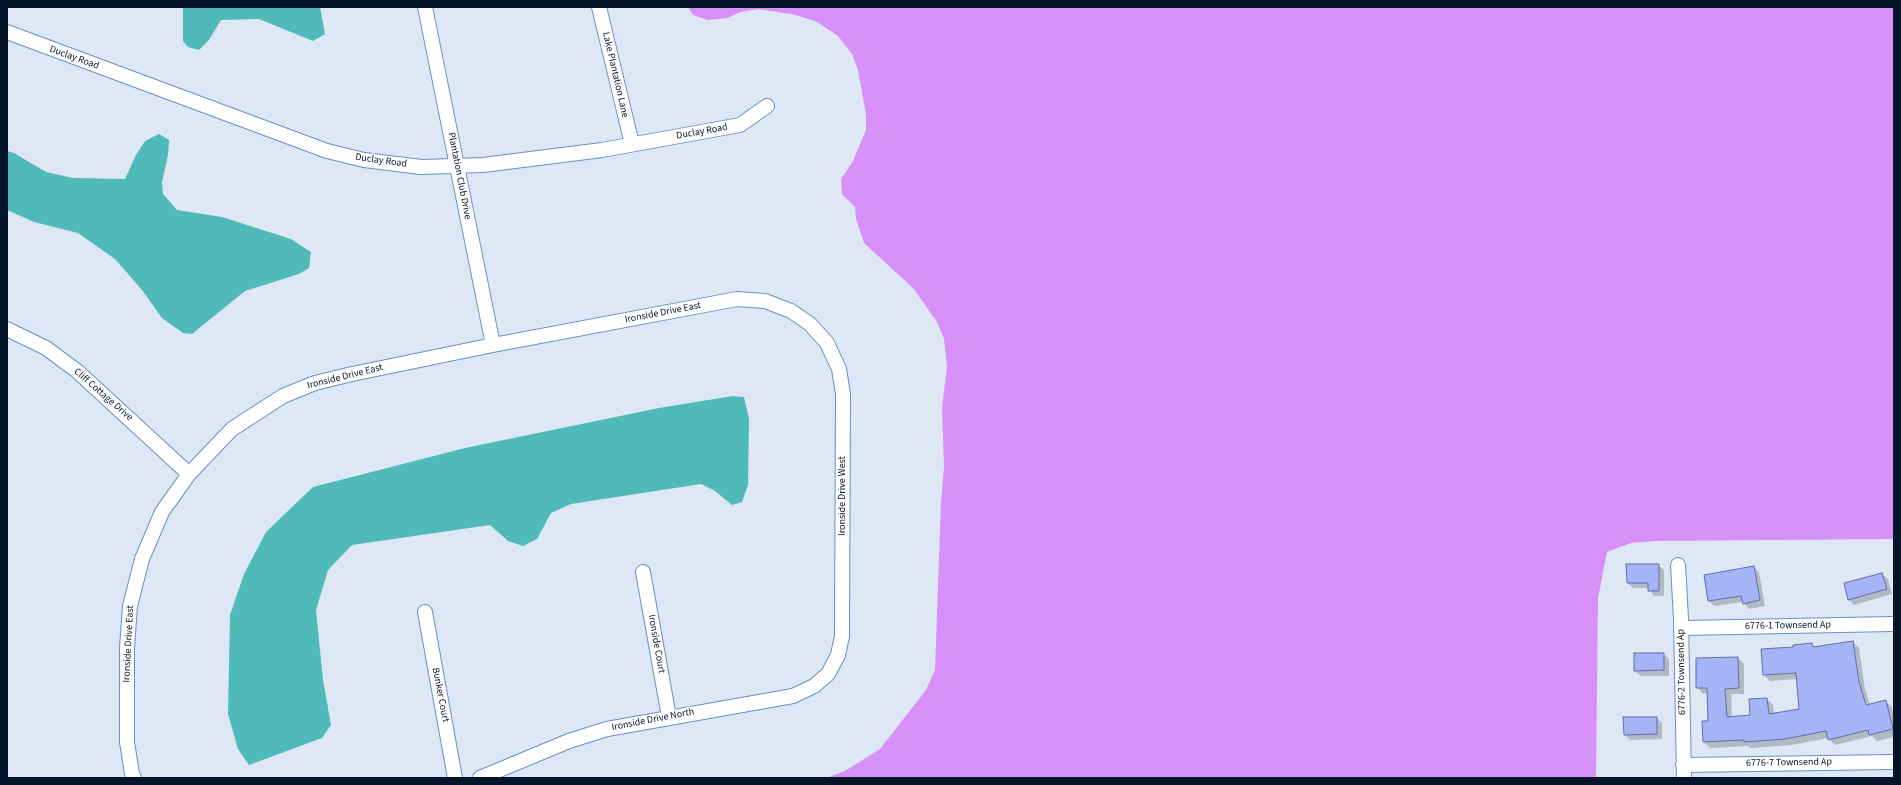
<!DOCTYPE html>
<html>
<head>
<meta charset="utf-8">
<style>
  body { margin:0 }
  #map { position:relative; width:1901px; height:785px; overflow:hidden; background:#dee8f4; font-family:"Source Sans 3",sans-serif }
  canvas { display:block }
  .frame { position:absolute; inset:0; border:8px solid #041429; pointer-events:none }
</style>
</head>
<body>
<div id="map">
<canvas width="1901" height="785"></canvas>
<div class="frame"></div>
</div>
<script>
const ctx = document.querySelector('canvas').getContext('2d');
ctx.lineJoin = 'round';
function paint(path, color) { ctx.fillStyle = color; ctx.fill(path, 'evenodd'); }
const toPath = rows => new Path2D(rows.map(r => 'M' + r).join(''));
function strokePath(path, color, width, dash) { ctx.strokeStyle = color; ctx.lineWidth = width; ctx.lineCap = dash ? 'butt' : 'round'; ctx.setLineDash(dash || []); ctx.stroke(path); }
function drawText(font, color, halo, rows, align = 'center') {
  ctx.font = font + ' "Source Sans 3",sans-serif'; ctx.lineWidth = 3; ctx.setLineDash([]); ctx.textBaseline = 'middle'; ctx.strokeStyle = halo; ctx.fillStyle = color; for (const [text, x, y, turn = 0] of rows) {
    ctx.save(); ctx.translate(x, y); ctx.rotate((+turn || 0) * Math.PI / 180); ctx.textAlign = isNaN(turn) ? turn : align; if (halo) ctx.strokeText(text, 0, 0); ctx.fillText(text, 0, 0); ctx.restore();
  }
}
const forest = toPath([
  [688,7,1894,7,1894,539,1656,541,1631,543,1607,552,1598,598,1596,778,826,778,845,771,880,749,926,690,935,670,941,502,944,467,942,408,947,366,944,339,937,322,913,288,864,243,856,219,855,207,842,194,841,179,853,161,866,130,866,115,858,70,852,54,838,36,817,22,796,15,758,9,741,12,727,18,708,20,693,15]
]);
const water = toPath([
  [183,7,320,7,325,34,313,41,259,19,221,20,209,40,199,50,188,47,183,41],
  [159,134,169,140,168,155,162,182,163,194,177,210,222,217,291,239,311,252,309,268,299,274,245,291,192,334,183,333,162,318,142,290,115,259,78,233,34,222,7,210,7,151,14,153,46,172,73,178,125,179,136,155,145,141],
  [733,396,744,397,749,419,748,485,742,502,732,505,715,491,701,484,571,504,551,513,537,539,523,546,508,541,490,525,352,545,328,570,316,610,323,680,331,725,322,738,249,765,238,749,228,714,230,615,244,574,266,532,313,487,465,448,659,408]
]);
const shadow = toPath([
  [1658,565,1664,570,1664,596,1654,596,1649,588,1633,588,1628,583],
  [1754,567,1759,572,1765,606,1749,609,1743,602,1714,606,1709,601],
  [1882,574,1888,579,1892,594,1854,605,1849,600,1845,584],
  [1853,642,1859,648,1865,689,1870,705,1885,701,1892,707,1894,717,1894,737,1877,741,1872,736,1835,745,1828,738,1792,745,1751,748,1748,746,1710,748,1704,742,1710,722,1708,693,1703,694,1697,687,1738,658,1744,664,1744,694,1731,694,1732,718,1751,716,1767,699,1773,705,1774,714,1800,709,1797,679,1770,681,1764,675,1794,648,1812,644,1815,648],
  [1663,654,1669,659,1669,676,1641,676,1635,671],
  [1657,718,1662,723,1662,739,1630,740,1625,735]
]);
const building = toPath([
  [1626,564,1659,564,1659,591,1648,591,1648,583,1627,583,1626,564],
  [1754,566,1760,600,1743,604,1741,596,1708,601,1704,575,1754,566],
  [1882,573,1887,589,1848,600,1844,583,1882,573],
  [1853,641,1859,682,1866,705,1886,700,1893,729,1869,735,1868,730,1828,740,1826,731,1785,739,1744,742,1744,740,1703,742,1702,721,1708,721,1707,688,1696,688,1696,658,1738,657,1739,688,1725,689,1727,717,1750,715,1749,699,1767,698,1769,714,1799,709,1796,673,1763,675,1761,649,1793,647,1793,645,1812,643,1813,647,1853,641],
  [1634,653,1664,653,1664,670,1634,671,1634,653],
  [1623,717,1657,717,1657,734,1624,735,1623,717]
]);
const street = toPath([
  [425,7,493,345],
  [599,7,632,144],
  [7,32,327,151,364,160,421,167,483,165,602,150,740,125,767,106],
  [7,329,46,348,77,371,189,474],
  [1678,565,1681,619,1684,778],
  [643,572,669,717],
  [425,612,455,778],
  [1682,628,1894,624],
  [1683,765,1894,762],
  [134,778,132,774,127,742,127,648,130,606,142,559,162,512,189,474,232,429,283,396,315,383,352,374,493,345,737,299,765,301,791,311,810,324,827,343,839,369,843,394,842,636,838,655,828,674,814,686,793,696,607,729,569,741,480,778]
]);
const streetNames = [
  ["Duclay Road",74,58,20],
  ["Lake Plantation Lane",615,75,77],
  ["Duclay Road",702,132,-10],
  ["Duclay Road",381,161,8],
  ["Plantation Club Drive",459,176,79],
  ["Ironside Drive East",663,313,-11],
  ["Ironside Drive East",345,377,-14],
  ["Cliff Cottage Drive",103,395,41],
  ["Ironside Drive West",843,496,-90],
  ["6776-1 Townsend Ap",1788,626,-1],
  ["Ironside Drive East",129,644,-87],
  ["Ironside Court",656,644,80],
  ["6776-2 Townsend Ap",1682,672,-91],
  ["Bunker Court",440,695,79],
  ["Ironside Drive North",653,720,-11],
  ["6776-7 Townsend Ap",1789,763,-1]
];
paint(forest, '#d890f9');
paint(water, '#4fbab9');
paint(shadow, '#0003');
paint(building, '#a5b4f6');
strokePath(building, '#606caa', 1);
strokePath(street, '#6591c9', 16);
strokePath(street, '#fff', 14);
drawText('10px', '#041429', '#fff', streetNames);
</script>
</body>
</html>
